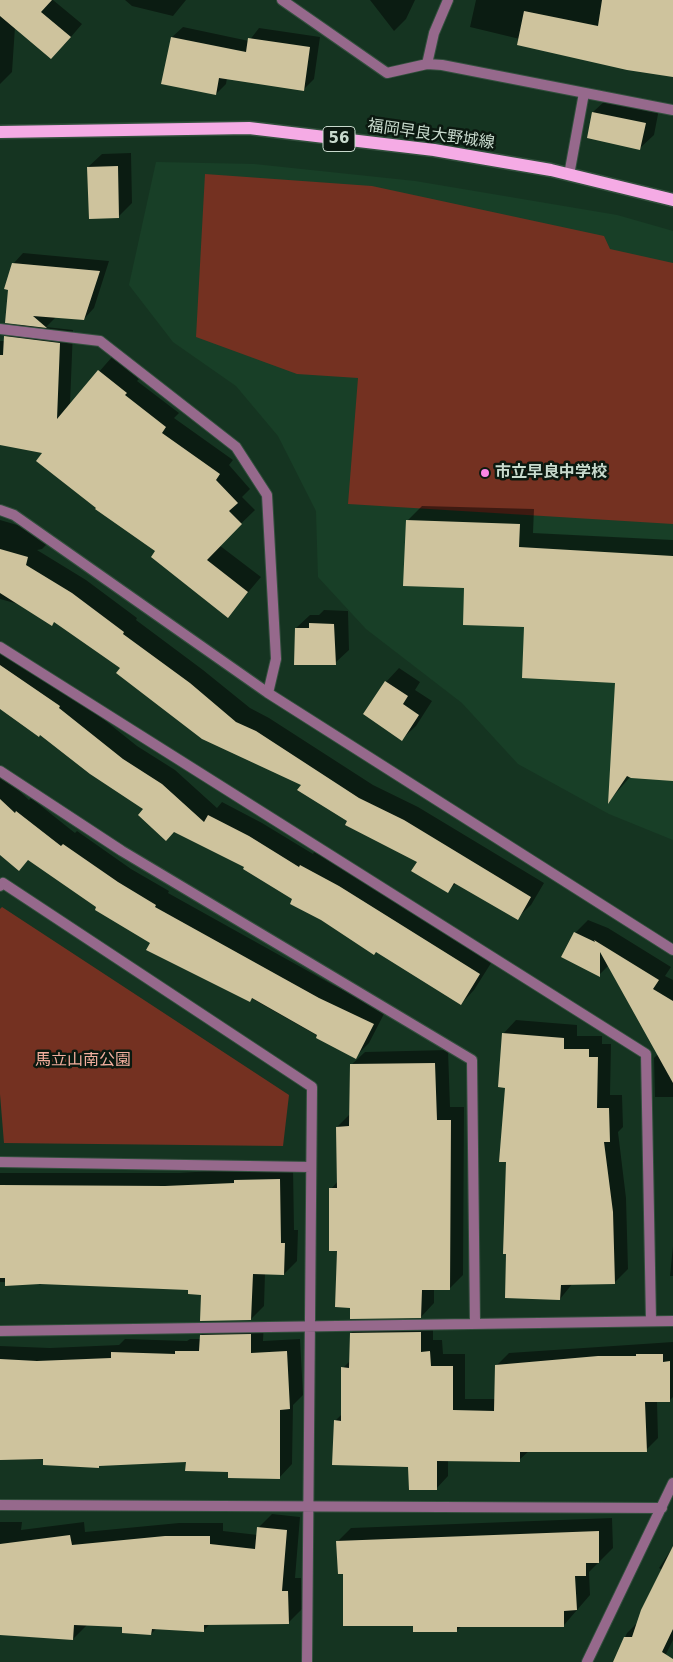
<!DOCTYPE html>
<html>
<head>
<meta charset="utf-8">
<style>
  body { margin:0 }
  canvas { display:block; background:#153421 }
</style>
</head>
<body>
<canvas width="673" height="1662"></canvas>
<script>
const ctx = document.querySelector('canvas').getContext('2d');
ctx.lineJoin = 'round';
function paint(path, color) { ctx.fillStyle = color; ctx.fill(path, 'evenodd'); }
const toPath = rows => new Path2D(rows.map(r => 'M' + r).join(''));
function strokePath(path, color, width, dash) { ctx.strokeStyle = color; ctx.lineWidth = width; ctx.lineCap = dash ? 'butt' : 'round'; ctx.setLineDash(dash || []); ctx.stroke(path); }
function drawText(font, color, halo, rows, align = 'center') {
  ctx.font = font + ' "DejaVu Sans","Noto Sans JP",sans-serif'; ctx.lineWidth = 5; ctx.setLineDash([]); ctx.textBaseline = 'middle'; ctx.strokeStyle = halo; ctx.fillStyle = color; for (const [text, x, y, turn = 0] of rows) {
    ctx.save(); ctx.translate(x, y); ctx.rotate((+turn || 0) * Math.PI / 180); ctx.textAlign = isNaN(turn) ? turn : align; if (halo) ctx.strokeText(text, 0, 0); ctx.fillText(text, 0, 0); ctx.restore();
  }
}
const built = toPath([
  [156,162,254,164,415,181,617,215,673,231,673,840,609,814,518,764,462,703,366,629,318,577,316,511,278,436,236,386,173,342,129,285]
]);
const green = toPath([
  [205,174,372,186,604,236,610,249,673,263,673,524,348,504,358,378,297,374,196,337],
  [2,907,289,1095,283,1146,4,1143,0,1094,0,909]
]);
const shadow = toPath([
  [0,0,53,0,82,24,64,45,15,27,12,72,0,84],
  [125,0,186,0,173,16,132,6],
  [370,0,415,0,406,19,394,31],
  [476,0,673,0,673,76,470,27],
  [183,27,249,41,259,28,320,37,314,79,304,89,227,78,226,84,216,94,172,37],
  [607,99,659,109,654,135,640,148,593,112],
  [131,153,132,203,118,217,88,167,102,154],
  [23,253,109,261,94,308,84,319,56,317,46,327,73,330,70,405,112,357,139,379,137,381,179,413,174,418,233,460,229,465,250,489,242,497,255,510,219,545,261,577,228,616,157,551,98,507,44,452,0,443,0,341,5,341,6,337,20,323,13,264],
  [422,506,534,509,533,533,673,540,673,780,630,777,609,801,616,682,466,587,407,521],
  [0,520,55,536,42,549,37,550,86,580,137,618,136,620,203,670,250,708,269,718,373,785,418,807,544,883,531,905,517,918,456,883,448,891,418,861,348,821,303,784,121,668,54,621,22,605,0,599],
  [324,610,348,611,349,650,335,663,296,628,310,615,319,615],
  [0,642,73,692,72,694,137,746,175,770,217,808,222,802,262,823,313,854,314,852,353,873,493,960,474,990,461,1004,246,866,145,808,40,734,0,708],
  [399,668,420,682,415,690,432,701,416,726,402,739,386,682],
  [0,773,29,800,31,798,75,833,77,831,131,869,169,891,168,893,333,985,386,1010,369,1043,355,1057,152,942,29,859,0,847],
  [588,920,608,928,671,967,665,976,673,980,673,1097,655,1097,654,1058,658,1054,609,965,599,975,575,933],
  [516,1020,577,1025,577,1036,602,1036,602,1044,611,1044,610,1095,622,1095,623,1127,618,1132,626,1198,628,1269,614,1283,573,1283,560,1299,507,1161,506,1087,503,1034],
  [448,1050,450,1107,464,1107,463,1275,450,1288,434,1288,434,1303,421,1317,351,1306,338,1250,331,1189,338,1181,337,1127,351,1113,351,1065,365,1052],
  [293,1166,294,1230,298,1230,297,1261,284,1274,265,1274,264,1306,251,1319,190,1289,0,1282,0,1173,179,1173],
  [673,1246,673,1276,670,1276],
  [433,1320,433,1340,442,1340,443,1354,465,1354,465,1399,496,1399,497,1365,509,1353,673,1342,673,1397,670,1400,657,1401,658,1438,646,1450,529,1451,519,1460,448,1460,448,1476,436,1489,410,1466,335,1421,342,1414,343,1368,351,1360,351,1333,363,1321],
  [214,1322,264,1322,263,1341,300,1339,303,1395,293,1405,292,1464,279,1478,230,1470,187,1461,0,1459,0,1346,50,1348,119,1345,125,1339,187,1341,190,1339,201,1339,201,1335],
  [272,1514,300,1517,295,1578,301,1578,302,1609,288,1623,211,1623,203,1631,157,1628,151,1634,123,1626,87,1625,73,1639,0,1633,0,1522,22,1522,21,1530,84,1522,85,1532,179,1523,223,1523,223,1531,258,1535,258,1528],
  [612,1518,613,1548,589,1572,590,1595,564,1625,462,1626,457,1630,414,1625,345,1573,338,1541,351,1528],
  [673,1547,673,1640,662,1662,614,1662,627,1633,638,1622,662,1570,659,1568]
]);
const building = toPath([
  [0,0,52,0,41,12,71,37,51,59,0,16],
  [602,0,673,0,673,77,627,70,517,45,524,11,598,26],
  [171,37,246,52,248,38,310,47,304,91,219,78,216,95,161,84],
  [592,112,646,123,640,150,587,138],
  [118,166,119,218,89,219,87,167],
  [12,263,100,271,84,320,33,316,47,328,5,323,8,290,4,289],
  [4,336,60,343,57,419,98,370,127,393,125,395,166,427,162,433,220,474,216,480,238,503,229,511,242,524,207,560,248,592,228,618,151,557,155,551,95,509,96,508,36,461,42,453,0,445,0,355,3,355],
  [406,520,520,524,519,547,673,556,673,781,631,778,627,776,608,804,615,683,522,678,524,627,463,625,464,588,403,586],
  [0,549,28,557,26,565,72,593,124,632,123,634,190,683,236,722,256,731,359,798,404,820,531,897,518,920,454,883,448,893,411,871,417,862,345,825,347,821,297,790,301,785,202,739,116,673,120,668,54,622,52,626,0,593],
  [309,623,334,624,336,665,294,665,295,628,309,628],
  [0,665,60,706,59,708,123,759,162,784,204,822,208,815,249,836,299,867,300,865,339,886,480,974,461,1005,376,952,374,955,321,920,290,904,292,899,243,869,244,867,174,832,166,841,138,815,143,809,90,774,40,735,39,737,0,709],
  [385,681,408,696,403,704,419,715,402,741,363,714],
  [0,799,15,813,16,811,61,846,63,844,118,882,156,905,155,907,319,998,374,1024,356,1059,316,1038,317,1035,252,998,250,1002,146,950,150,943,95,910,96,907,28,860,19,871,0,855],
  [574,932,595,942,594,940,659,980,653,989,673,1001,673,1083,600,952,600,977,561,957],
  [502,1033,564,1038,564,1049,589,1049,589,1057,598,1057,597,1108,609,1108,610,1142,604,1142,613,1212,615,1284,561,1285,560,1300,505,1298,506,1254,503,1254,506,1162,499,1162,505,1088,498,1087],
  [435,1063,437,1120,451,1120,450,1290,422,1290,421,1318,350,1319,350,1308,335,1307,337,1251,329,1251,329,1188,337,1188,336,1127,349,1126,350,1064],
  [280,1179,281,1243,285,1243,284,1275,253,1274,251,1320,200,1321,201,1295,188,1294,188,1290,40,1284,5,1286,5,1278,0,1278,0,1185,165,1186,234,1183,234,1180],
  [421,1332,421,1352,430,1351,431,1366,453,1366,453,1410,494,1411,495,1365,598,1356,636,1356,636,1354,663,1354,663,1362,670,1361,670,1402,645,1402,647,1452,520,1452,520,1462,437,1461,437,1490,409,1490,408,1467,332,1465,334,1420,341,1421,341,1367,349,1368,350,1333],
  [251,1334,251,1353,287,1351,290,1409,280,1410,280,1479,228,1478,228,1472,185,1471,186,1462,99,1466,99,1468,43,1465,43,1459,0,1460,0,1359,37,1361,111,1358,111,1352,175,1354,175,1351,199,1351,200,1335],
  [257,1527,287,1530,282,1591,288,1591,289,1624,204,1625,204,1632,152,1629,151,1635,122,1633,122,1627,74,1625,73,1640,0,1635,0,1544,70,1535,72,1545,165,1536,210,1536,210,1544,255,1549],
  [599,1531,599,1563,586,1563,586,1576,575,1576,577,1610,564,1611,564,1627,457,1627,457,1632,413,1632,413,1626,343,1626,343,1574,338,1574,336,1541],
  [673,1546,673,1629,662,1652,673,1659,673,1662,613,1662,624,1637,632,1637,641,1610]
]);
const street = toPath([
  [282,0,387,73,427,64,442,65,673,110],
  [427,64,434,33,448,0],
  [569,175,584,93],
  [0,329,100,341,236,447,267,495,276,659,268,693],
  [0,510,14,515,268,693,673,950],
  [0,647,646,1054,651,1321],
  [0,771,122,851,472,1060,475,1324],
  [0,886,3,883,312,1087,307,1662],
  [0,1162,311,1167],
  [0,1331,673,1321],
  [0,1505,662,1508],
  [587,1662,673,1483]
]);
const primary = toPath([
  [0,132,249,128,434,150,551,170,673,200]
]);
const markers = [
  [485,473,5,"#fb87e5"]
];
const shields = [
  [339,139,32]
];
const shieldNames = [
  ["56",339,139]
];
const streetNames = [
  ["福岡早良大野城線",431,135,8]
];
const poiNames = [
  ["市立早良中学校",495,473]
];
const parkNames = [
  ["馬立山南公園",83,1061]
];
paint(built, '#183f27');
paint(green, '#743121');
paint(shadow, '#0007');
paint(building, '#cec39d');
strokePath(street, '#324f3d', 12);
strokePath(primary, '#324f3d', 15);
strokePath(street, '#96698c', 10);
strokePath(primary, '#f5abe5', 12);
for (const [x, y, r, color] of markers) { const dot = new Path2D(); dot.arc(x, y, r, 0, 2 * Math.PI); ctx.fillStyle = color; ctx.fill(dot); strokePath(dot, '#0b1910', 2); }
for (const [x, y, w] of shields) { const box = new Path2D(); box.roundRect(x - w / 2, y - 12.5, w, 25, 4); ctx.fillStyle = '#0b1910'; ctx.fill(box); strokePath(box, '#c8dacd', 1); }
drawText('bold 15px', '#c8dacd', null, shieldNames);
drawText('16px', '#c8dacd', '#0b1910', streetNames);
drawText('bold 16px', '#c8dacd', '#0b1910', poiNames, 'left');
drawText('16px', '#f3af9e', '#0b1910', parkNames);
</script>
</body>
</html>
